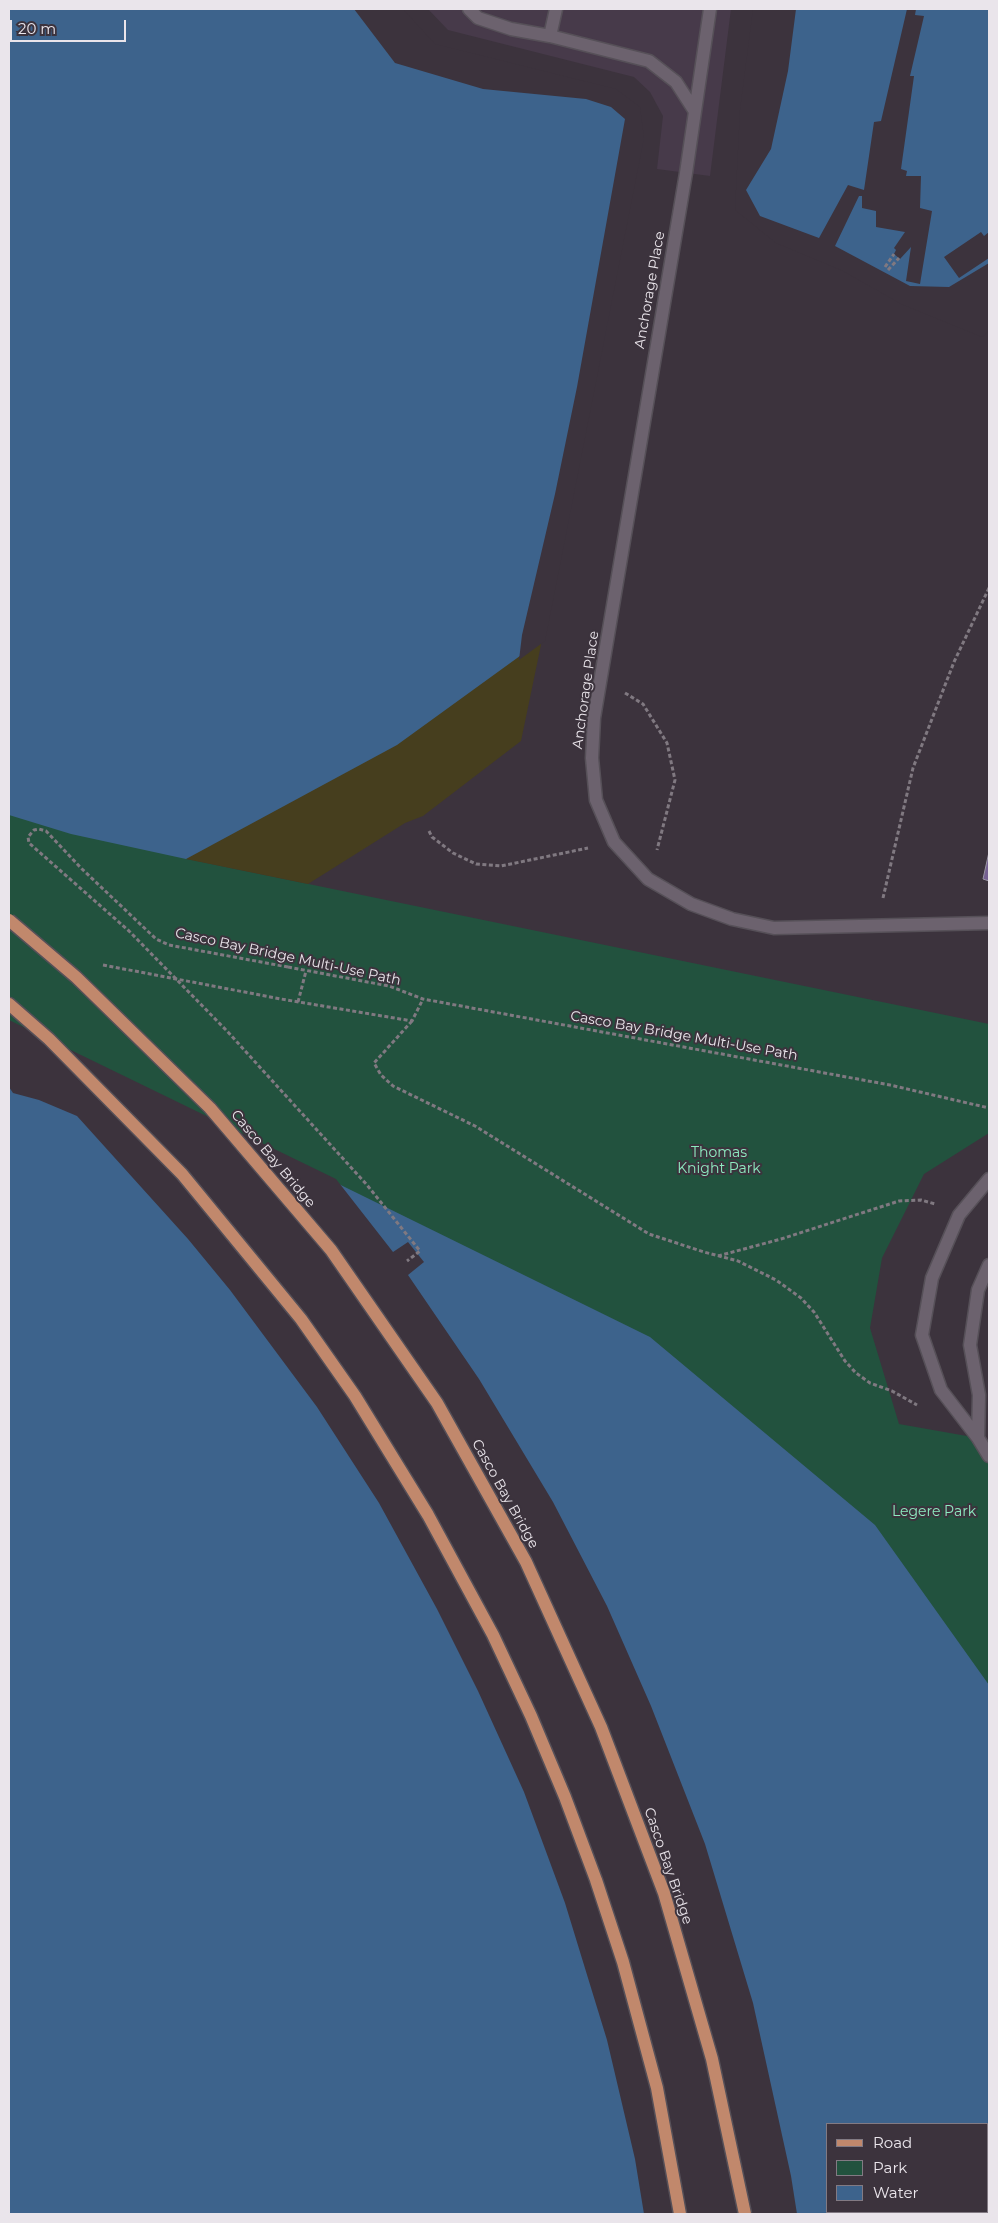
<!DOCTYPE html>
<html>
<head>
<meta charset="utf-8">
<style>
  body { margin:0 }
  #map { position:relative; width:998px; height:2223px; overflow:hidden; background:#3c333d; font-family:Montserrat,sans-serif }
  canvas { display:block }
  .frame { position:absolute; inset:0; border:10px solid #eae5eb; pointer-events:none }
  .legend { position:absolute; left:826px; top:2123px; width:162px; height:90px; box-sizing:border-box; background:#3c333d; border:1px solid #827a83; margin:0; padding:6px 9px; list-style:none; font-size:15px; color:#eae5eb }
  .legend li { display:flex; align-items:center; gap:10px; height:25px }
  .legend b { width:25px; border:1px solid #827a83 }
  .scale { position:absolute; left:10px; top:20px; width:116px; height:22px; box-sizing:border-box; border:2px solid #eae5eb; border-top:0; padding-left:6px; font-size:15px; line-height:18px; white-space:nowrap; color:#eae5eb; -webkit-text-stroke:4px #3c333d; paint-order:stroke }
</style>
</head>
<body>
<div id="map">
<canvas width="998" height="2223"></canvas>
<div class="frame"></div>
<ul class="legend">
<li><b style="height:6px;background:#c1886c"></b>Road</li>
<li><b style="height:14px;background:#22523e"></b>Park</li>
<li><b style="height:14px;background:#3d638c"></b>Water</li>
</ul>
<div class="scale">20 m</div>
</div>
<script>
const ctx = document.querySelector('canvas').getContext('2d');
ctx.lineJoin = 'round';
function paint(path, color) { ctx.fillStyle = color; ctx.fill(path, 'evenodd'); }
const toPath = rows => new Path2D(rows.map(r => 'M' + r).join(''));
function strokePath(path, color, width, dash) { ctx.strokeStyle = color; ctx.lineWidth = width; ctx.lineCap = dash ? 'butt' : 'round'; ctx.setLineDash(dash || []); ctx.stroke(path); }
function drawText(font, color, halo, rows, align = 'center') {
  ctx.font = font + ' Montserrat,sans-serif'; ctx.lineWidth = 4; ctx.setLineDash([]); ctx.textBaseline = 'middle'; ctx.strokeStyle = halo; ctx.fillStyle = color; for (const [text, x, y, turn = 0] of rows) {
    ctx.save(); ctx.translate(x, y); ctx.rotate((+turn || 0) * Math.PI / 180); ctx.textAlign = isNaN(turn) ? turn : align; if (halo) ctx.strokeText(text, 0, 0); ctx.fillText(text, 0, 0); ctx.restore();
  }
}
const built = toPath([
  [428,9,731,9,710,176,657,169,663,116,650,92,634,77,448,30]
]);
const green = toPath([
  [9,9,187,859,989,1024,989,1133,924,1174,882,1258,870,1328,899,1424,978,1438,989,1456,989,2214,9,2214],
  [827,2124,987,2124,987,2212,827,2212]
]);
const sand = toPath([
  [542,640,521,741,423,816,405,823,308,884,186,859,151,814]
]);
const water = toPath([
  [9,9,399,9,434,47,637,108,542,640,397,745,186,859,71,834,9,815],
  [755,9,989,9,989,328,737,208],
  [9,1022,650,1337,875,1525,989,1685,989,2214,9,2214],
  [827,2124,987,2124,987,2212,827,2212]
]);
const pier = toPath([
  [354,9,403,9,435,44,616,89,640,107,644,138,545,641,519,660,522,635,555,494,577,387,625,119,611,107,586,99,483,89,395,63],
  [753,9,796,9,788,71,771,149,746,190,760,216,819,238,848,185,864,190,874,122,881,121,907,9,916,9,915,15,924,16,910,76,914,76,901,169,907,171,906,176,921,176,920,208,932,211,920,284,906,281,911,247,900,259,894,254,896,250,894,248,905,232,876,227,876,211,862,208,862,196,859,196,835,246,910,286,949,287,989,263,989,331,982,337,901,304,843,271,776,243,735,210,740,110],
  [981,232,984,236,989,232,989,258,959,278,944,257],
  [9,1020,336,1179,393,1252,408,1242,424,1262,408,1275,479,1379,553,1502,607,1606,651,1706,705,1844,753,2003,791,2176,797,2214,644,2214,635,2159,607,2040,565,1903,524,1792,478,1691,437,1609,379,1503,317,1407,230,1290,188,1239,77,1116,39,1100,13,1093,9,1087]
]);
const building = toPath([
  [989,852,989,881,983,879,989,852]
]);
const path = toPath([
  [885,267,894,254],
  [888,270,899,258],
  [625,693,643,704,667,743,675,780,657,850],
  [429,831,432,837,453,853,476,864,501,866,588,848],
  [883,898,913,768,954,662,989,588],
  [103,965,281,999,412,1021,423,999],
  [288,967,389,986,423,999,890,1085,989,1108],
  [298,1002,306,971],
  [412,1021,374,1063,381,1075,393,1086,475,1126,649,1234,704,1252,738,1261,776,1280,801,1298,814,1312,845,1361,856,1373,870,1383,892,1391,917,1405],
  [718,1256,781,1239,899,1201,921,1200,935,1204]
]);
const service = toPath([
  [469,9,478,18,511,29,550,36,649,61,676,82,694,110],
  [710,9,686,173,594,718,592,758,596,800,614,842,648,879,691,904,732,919,774,928,989,923],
  [550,36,556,9]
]);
const minor = toPath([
  [989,1179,959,1215,932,1278,922,1335,941,1390,978,1438,989,1456],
  [978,1438,979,1395,970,1345,978,1290,989,1265]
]);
const primary = toPath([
  [9,1004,49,1039,182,1174,301,1319,355,1396,428,1515,493,1635,531,1716,565,1797,596,1880,623,1962,657,2088,680,2214]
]);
const pathBridge = toPath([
  [288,967,169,945,156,939,82,869,46,831,39,829,34,830,28,837,29,843,129,931,227,1031,367,1185,420,1251,407,1261]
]);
const primaryBridge = toPath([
  [9,920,76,977,210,1108,331,1250,437,1403,526,1562,601,1727,664,1893,712,2059,745,2214]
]);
const streetNames = [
  ["Anchorage Place",650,290,-80],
  ["Anchorage Place",586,690,-82],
  ["Casco Bay Bridge Multi-Use Path",288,957,12],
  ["Casco Bay Bridge Multi-Use Path",684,1036,10],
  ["Casco Bay Bridge",273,1159,50],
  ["Casco Bay Bridge",505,1494,61],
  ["Casco Bay Bridge",668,1866,71]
];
const parkNames = [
  ["Thomas",719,1153],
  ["Knight Park",719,1169],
  ["Legere Park",934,1512]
];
paint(built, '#473a4a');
paint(green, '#22523e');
paint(sand, '#463e1e');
paint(water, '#3d638c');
paint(pier, '#3c333d');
paint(building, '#756091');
strokePath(building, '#9b96a4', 1);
strokePath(service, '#565058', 15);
strokePath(minor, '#565058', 15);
strokePath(primary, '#565058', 15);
strokePath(path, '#807981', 3, [4, 2.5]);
strokePath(service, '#6c626e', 12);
strokePath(minor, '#6c626e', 12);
strokePath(primary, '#c1886c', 12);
strokePath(primaryBridge, '#565058', 15, []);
strokePath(pathBridge, '#807981', 3, [4, 2.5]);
strokePath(primaryBridge, '#c1886c', 12);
drawText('14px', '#eae5eb', '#3c333d', streetNames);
drawText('14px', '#8debc0', '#3c333d', parkNames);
</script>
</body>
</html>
